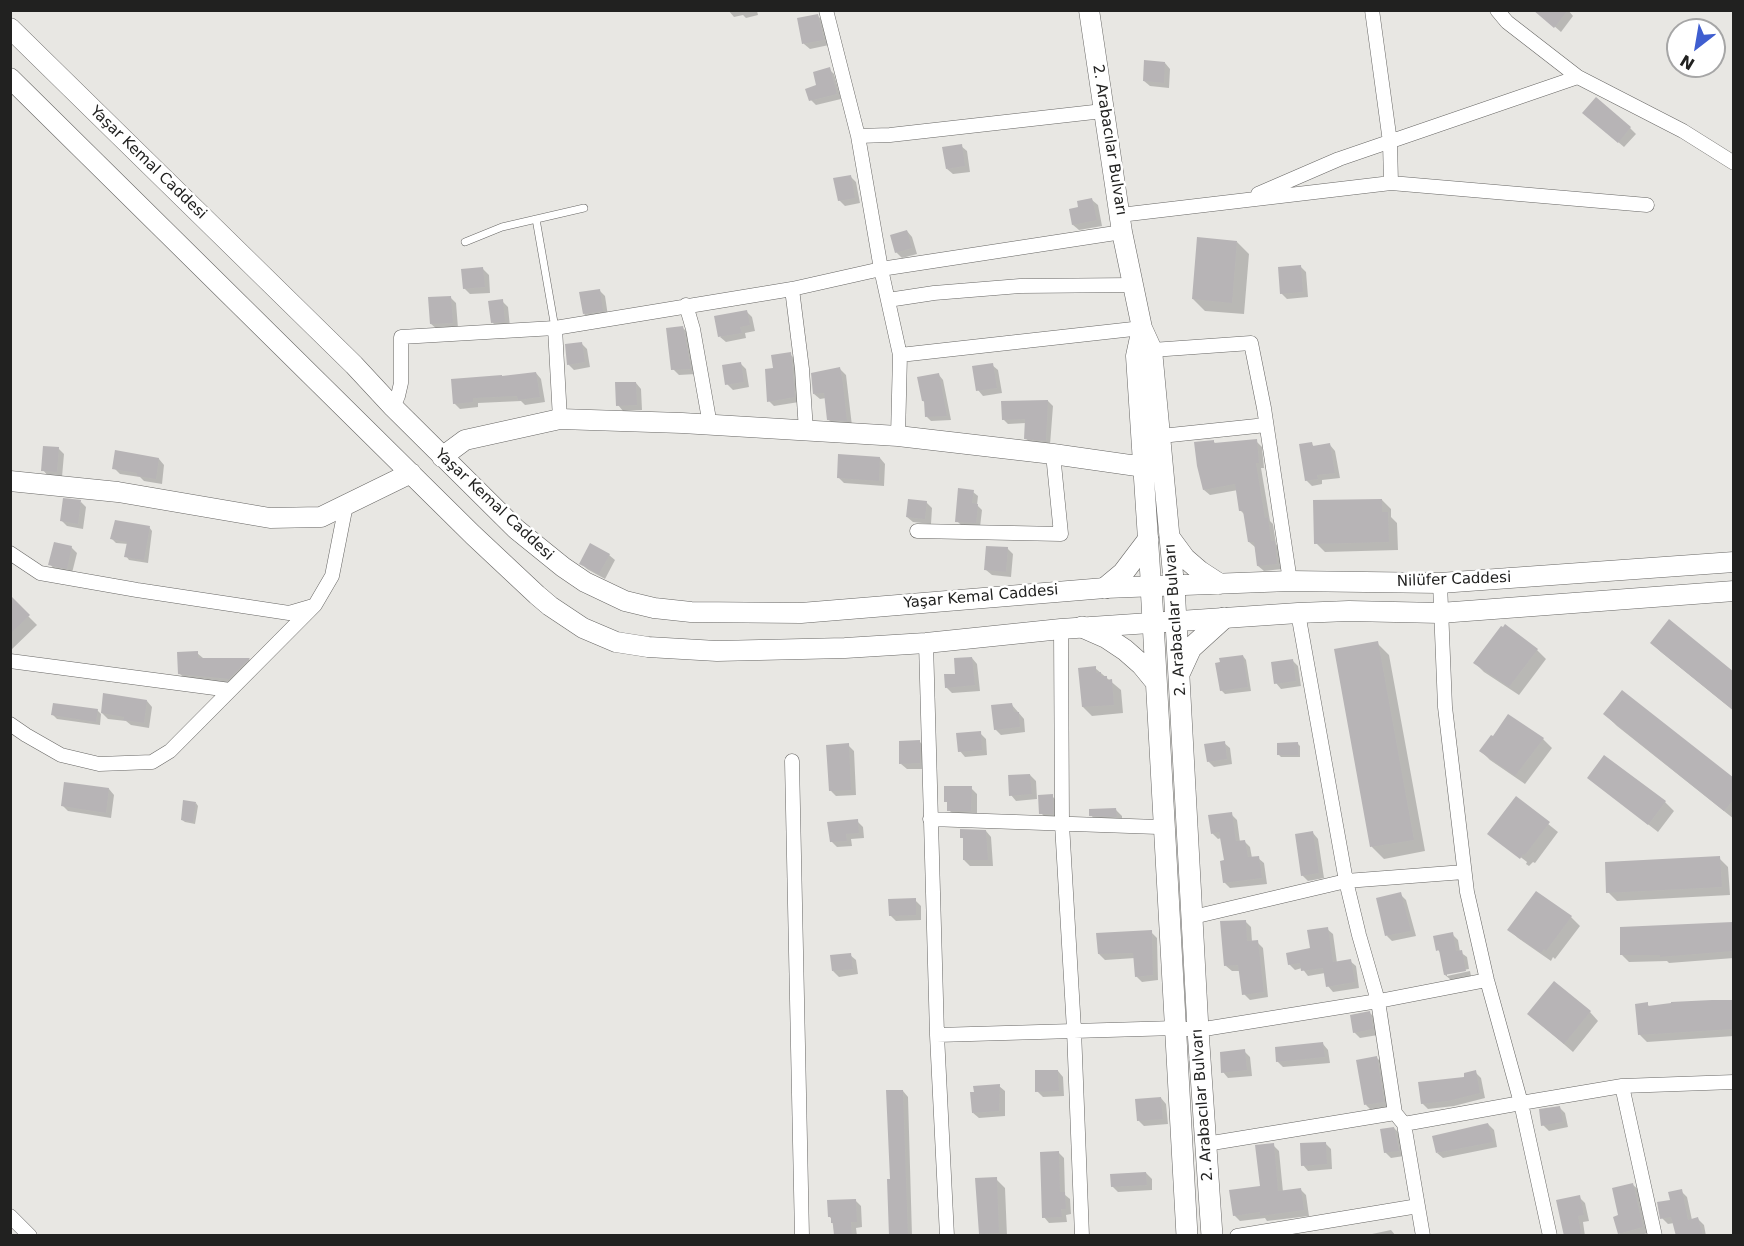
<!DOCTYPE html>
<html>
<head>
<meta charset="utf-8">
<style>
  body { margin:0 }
  #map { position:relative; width:1744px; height:1246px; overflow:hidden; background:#e8e7e3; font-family:"DejaVu Sans",sans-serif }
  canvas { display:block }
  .frame { position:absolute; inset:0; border:12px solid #212120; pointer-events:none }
  .north { position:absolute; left:1666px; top:18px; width:60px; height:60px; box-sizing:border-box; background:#fff; border:2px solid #a6a6a6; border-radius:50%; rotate:211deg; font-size:16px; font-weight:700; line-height:24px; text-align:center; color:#212120 }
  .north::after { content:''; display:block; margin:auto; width:21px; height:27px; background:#3f5ed0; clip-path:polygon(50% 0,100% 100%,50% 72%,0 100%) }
</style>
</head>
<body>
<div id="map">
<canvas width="1744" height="1246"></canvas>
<div class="frame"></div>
<div class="north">N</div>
</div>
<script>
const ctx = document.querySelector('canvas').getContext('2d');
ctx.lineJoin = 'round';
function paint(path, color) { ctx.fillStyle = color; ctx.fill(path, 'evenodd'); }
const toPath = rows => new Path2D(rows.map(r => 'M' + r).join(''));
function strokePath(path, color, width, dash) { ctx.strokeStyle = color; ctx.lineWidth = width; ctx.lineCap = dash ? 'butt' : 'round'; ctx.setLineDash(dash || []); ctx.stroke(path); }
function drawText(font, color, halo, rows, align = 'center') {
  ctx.font = font + ' "DejaVu Sans",sans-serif'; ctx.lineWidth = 5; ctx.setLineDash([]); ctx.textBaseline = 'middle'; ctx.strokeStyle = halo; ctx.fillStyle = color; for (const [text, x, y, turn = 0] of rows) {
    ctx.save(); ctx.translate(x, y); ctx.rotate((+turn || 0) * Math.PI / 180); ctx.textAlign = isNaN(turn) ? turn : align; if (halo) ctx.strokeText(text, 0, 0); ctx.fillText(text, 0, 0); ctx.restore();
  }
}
const shadow = toPath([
  [728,10,759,10,757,11,758,15,746,18,743,15,734,17],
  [1536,10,1568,10,1573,16,1561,32],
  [817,15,823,21,829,45,810,49,804,44,799,19],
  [1165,63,1170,69,1169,88,1150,86,1144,81],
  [829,69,834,74,841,99,816,105,811,100],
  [1590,118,1630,128,1636,134,1624,147],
  [961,146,967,151,970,172,953,174,947,169],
  [850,176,856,182,860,203,845,206,839,200],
  [1092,200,1098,205,1102,226,1079,230,1073,225,1080,209],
  [907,231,912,237,917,254,902,258,896,252],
  [1237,242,1249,254,1244,314,1205,311,1193,299],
  [1300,266,1306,272,1308,297,1287,299,1281,293],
  [483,269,489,275,490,293,470,294,464,288],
  [599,290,605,296,608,316,590,319,584,314],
  [450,297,456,303,458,328,437,329,431,324],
  [502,301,508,307,510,327,498,328,492,322],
  [747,312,752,317,755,331,745,333,746,338,726,342,720,337],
  [682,327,688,333,696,374,679,375,673,369],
  [581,343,587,349,590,367,574,370,568,364],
  [790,354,795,359,799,402,774,406,769,401,775,369],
  [741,364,746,369,749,387,733,390,727,384],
  [992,365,998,370,1002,393,983,396,978,390],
  [840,369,846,375,852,426,834,425,828,419,826,398,820,399,814,394],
  [536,373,541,379,545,402,525,405,521,401,478,403,478,407,460,409,454,403],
  [939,375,943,380,951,420,931,421,927,417,926,403,923,401],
  [636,383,641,389,642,410,623,411,618,405],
  [1048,401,1053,406,1050,445,1031,443,1025,438,1026,423,1008,424,1003,419],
  [1256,441,1262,447,1264,468,1261,468,1270,521,1273,524,1276,544,1280,548,1282,569,1264,571,1258,566,1255,547,1249,542,1245,515,1241,511,1238,490,1210,495,1204,490,1214,442,1216,444],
  [1311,444,1315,447,1330,445,1335,451,1340,478,1322,480,1322,484,1312,486,1306,480],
  [58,448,64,454,62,477,48,476,43,470],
  [880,458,885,464,884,486,844,483,838,477],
  [159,459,164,465,162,484,144,481,140,477,120,474,114,468],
  [973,492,978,496,977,505,982,510,980,527,962,526,957,521],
  [1382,500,1391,509,1391,517,1397,523,1398,550,1325,552,1316,543],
  [81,502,86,507,83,529,67,526,61,520],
  [926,502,932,508,931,524,913,522,907,517],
  [149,527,152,531,148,563,129,560,126,556,128,544,116,543,112,539],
  [71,547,77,553,72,573,55,570,50,564],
  [1007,548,1013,554,1011,577,992,575,986,570],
  [609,555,615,560,605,579,587,569,581,563],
  [10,598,37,625,10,651],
  [1377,643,1389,655,1425,851,1384,859,1372,847,1336,650],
  [1652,643,1734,674,1734,711,1661,652],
  [1537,650,1546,659,1519,695,1484,672,1475,663],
  [197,653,203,658,249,659,254,664,234,684,185,679,179,673],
  [1243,656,1246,660,1251,691,1225,694,1221,690,1221,663],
  [972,658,977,664,980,691,952,693,946,687],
  [1292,660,1298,666,1301,686,1281,689,1276,683],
  [1095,668,1121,690,1123,713,1092,716,1083,707],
  [147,701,152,707,149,728,131,725,126,721,108,719,102,713],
  [1012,705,1024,719,1025,732,1001,735,995,729],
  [97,710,101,714,100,725,57,719,53,715],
  [1605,714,1734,780,1734,819,1617,726],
  [980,733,986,739,987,755,965,757,960,751],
  [1543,739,1552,748,1525,784,1490,760,1481,751],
  [919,741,925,747,925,769,907,769,901,764],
  [1224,743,1230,748,1232,764,1214,767,1208,761],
  [1297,743,1300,746,1300,757,1281,757,1279,755],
  [848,745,854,751,856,795,836,796,831,791],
  [1030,775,1036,781,1037,799,1016,801,1011,795],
  [1589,778,1665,802,1674,811,1658,832],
  [971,788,977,794,977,816,955,816,949,810,949,804,946,801],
  [109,789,114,795,111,818,68,811,63,806],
  [1052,796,1058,802,1058,819,1047,819,1041,813],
  [1516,798,1558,832,1535,863,1533,862,1529,866,1526,864,1527,862,1497,839],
  [196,803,198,806,195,824,185,822,182,820],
  [1116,810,1122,816,1122,822,1096,821,1091,815],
  [1231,814,1237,820,1240,842,1244,841,1250,847,1252,858,1258,858,1264,863,1267,884,1230,888,1224,882,1226,861,1221,838,1218,839,1212,833],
  [857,821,863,827,864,838,851,839,852,846,837,847,831,841],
  [986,831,991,837,993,866,970,866,964,860,964,840,962,837],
  [1313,833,1318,839,1324,878,1308,881,1302,875],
  [1719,858,1728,867,1730,895,1617,901,1608,892],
  [1400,894,1406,900,1416,936,1392,941,1387,936],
  [915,900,921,906,921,920,896,921,890,915],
  [1571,917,1580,926,1555,959,1553,957,1551,961,1518,938,1509,930],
  [1245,921,1251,927,1252,942,1257,942,1263,948,1268,997,1250,1000,1244,994,1240,971,1232,971,1226,966],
  [1732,923,1734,958,1669,963,1667,961,1629,962,1622,955],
  [1327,929,1333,934,1337,963,1350,961,1356,966,1359,988,1333,992,1328,986,1325,973,1308,976,1302,968,1295,970,1289,964,1312,950],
  [1151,932,1157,938,1158,980,1142,982,1136,976,1135,958,1105,960,1099,954],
  [1452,934,1458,940,1460,952,1467,957,1469,969,1447,973,1447,976,1470,971,1471,976,1451,980,1445,975,1441,953,1438,950],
  [850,955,856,960,858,974,839,977,833,971],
  [1734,1001,1734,1036,1647,1042,1640,1035,1647,1004,1650,1007],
  [1590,1012,1598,1021,1573,1052,1529,1014],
  [1370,1013,1376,1019,1378,1035,1360,1038,1354,1032],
  [1323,1044,1328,1050,1330,1063,1283,1067,1277,1061],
  [1244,1051,1250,1057,1252,1076,1228,1078,1223,1072],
  [1377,1058,1382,1063,1389,1107,1371,1110,1366,1105],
  [1058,1071,1063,1077,1064,1096,1043,1097,1037,1091],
  [1475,1072,1481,1078,1485,1098,1454,1106,1428,1109,1422,1103],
  [999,1086,1005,1091,1005,1116,979,1118,973,1113],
  [903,1091,908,1097,912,1236,891,1236,891,1181],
  [1161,1098,1166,1104,1168,1124,1144,1126,1138,1120],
  [1559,1107,1565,1113,1568,1127,1549,1131,1543,1125],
  [1488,1124,1494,1130,1497,1147,1443,1158,1437,1153],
  [1394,1128,1400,1134,1404,1156,1391,1158,1385,1152],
  [1325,1143,1331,1149,1332,1169,1308,1171,1303,1165],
  [1273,1145,1279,1151,1283,1192,1301,1190,1306,1195,1309,1216,1267,1221,1265,1218,1240,1221,1234,1215,1261,1187],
  [1059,1153,1064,1158,1065,1195,1070,1199,1071,1214,1066,1215,1067,1222,1049,1223,1044,1217],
  [1146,1173,1152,1179,1152,1190,1118,1192,1112,1186],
  [996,1179,1005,1188,1007,1236,983,1236,981,1233],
  [1633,1185,1639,1190,1648,1233,1637,1236,1622,1236,1619,1233,1620,1216],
  [1681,1191,1687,1197,1692,1220,1698,1219,1704,1225,1706,1236,1678,1236,1674,1223,1668,1224,1662,1218,1671,1201],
  [1579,1197,1585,1203,1589,1221,1583,1222,1585,1236,1566,1236],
  [855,1200,861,1206,862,1227,856,1228,857,1236,835,1236,832,1220,830,1217],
  [1391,1230,1396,1236,1373,1236,1372,1234]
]);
const building = toPath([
  [1533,10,1568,10,1554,28],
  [818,14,824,40,802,44,797,18],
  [1144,60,1165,62,1164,83,1143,81],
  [830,67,837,94,809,101,805,89,816,85,813,72],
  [1596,97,1631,127,1618,143,1582,113],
  [962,144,965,166,946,169,942,147],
  [851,175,855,198,838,201,833,178],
  [1092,198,1097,220,1072,225,1069,209,1078,207,1077,201],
  [907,230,912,248,895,253,890,235],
  [1197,237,1237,241,1232,303,1192,299],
  [1301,265,1303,292,1280,294,1278,267],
  [483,267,485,287,463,289,461,269],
  [600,289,603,311,583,314,579,292],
  [451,296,453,323,430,324,428,297],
  [503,299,505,322,491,323,488,301],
  [747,310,750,325,740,327,742,333,718,337,714,316],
  [683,326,691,369,671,370,666,328],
  [582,342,585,362,567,365,565,344],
  [791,352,795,397,767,402,765,369,773,368,771,355],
  [741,362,744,382,725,385,722,365],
  [993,363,997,388,976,391,972,366],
  [840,367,843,384,847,421,827,420,824,393,813,394,811,373],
  [536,372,540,397,518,400,517,396,473,398,473,402,453,404,451,379,502,375,502,376],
  [939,373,947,416,925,417,924,401,922,401,917,377],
  [615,382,636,382,637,405,616,406],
  [1048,400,1046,441,1024,439,1025,419,1002,420,1001,401],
  [1257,439,1259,463,1256,463,1265,518,1268,517,1271,541,1275,541,1277,564,1257,566,1254,542,1248,542,1243,511,1239,511,1235,484,1203,490,1197,466,1194,442,1214,440,1214,443],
  [1312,442,1313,446,1330,443,1335,473,1317,475,1318,479,1305,481,1299,444],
  [43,446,59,447,57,472,41,471],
  [115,450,159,458,156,479,137,476,137,473,112,469],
  [838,454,880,457,879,481,837,478],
  [958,488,974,490,972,503,978,504,976,523,955,522],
  [63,498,81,500,78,524,60,521],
  [908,499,927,501,925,519,906,517],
  [1382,499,1382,512,1388,512,1389,542,1314,544,1313,500],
  [115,520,150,526,144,560,124,557,127,542,110,539],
  [54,542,72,546,67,569,48,565],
  [590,543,610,554,599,574,579,564],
  [986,546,1008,547,1006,572,984,570],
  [10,595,30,615,10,634],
  [1669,619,1734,672,1734,711,1650,643],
  [1505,624,1538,649,1509,687,1473,663,1501,626,1503,627],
  [1378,641,1414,840,1370,847,1334,649],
  [198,651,198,658,250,658,229,679,178,674,177,652],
  [1243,655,1248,687,1220,691,1215,663,1220,662,1219,658],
  [972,657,975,685,945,688,944,674,955,674,954,658],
  [1293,659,1296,681,1274,684,1271,662],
  [1096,666,1096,673,1101,672,1101,676,1107,676,1107,680,1112,679,1114,705,1082,707,1078,668],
  [1622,690,1734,778,1734,799,1724,811,1603,714],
  [103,693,147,700,144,723,123,720,124,717,101,713],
  [53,703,98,709,96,722,51,715],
  [1012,703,1014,712,1019,712,1020,727,994,730,991,705],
  [1508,714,1544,738,1515,776,1479,751,1491,735,1493,736],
  [981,731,982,750,958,752,956,733],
  [920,740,920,763,899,764,899,741],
  [1225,741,1227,759,1207,762,1204,744],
  [1298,742,1299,755,1277,755,1277,743],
  [849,743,851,790,829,791,826,745],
  [1604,755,1666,801,1648,825,1587,778],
  [1030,774,1032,794,1009,796,1008,775],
  [64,782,109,788,106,813,61,806],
  [944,786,972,786,971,811,947,811,947,802,944,802],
  [1053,794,1053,814,1039,814,1038,795],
  [1516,796,1550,822,1525,855,1523,854,1520,859,1487,834],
  [183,800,196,802,193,822,181,820],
  [1116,808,1117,817,1089,816,1089,809],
  [1232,812,1236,841,1245,840,1248,857,1259,856,1262,878,1223,883,1220,861,1224,860,1219,832,1211,834,1208,815],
  [858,819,859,833,846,834,847,841,830,842,827,822],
  [960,829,986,830,988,860,963,860,963,838,960,838],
  [1313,831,1319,873,1301,876,1295,834],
  [1720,856,1722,887,1606,893,1605,862],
  [1536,891,1572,916,1546,951,1544,949,1541,953,1507,930],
  [1401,892,1411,931,1385,936,1376,898],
  [916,898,916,915,889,916,888,899],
  [1246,920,1247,941,1258,940,1264,992,1242,995,1238,965,1224,966,1220,921],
  [1733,922,1734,951,1660,957,1660,955,1620,955,1620,927],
  [1328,927,1333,962,1351,959,1355,982,1326,987,1323,968,1301,971,1300,963,1288,965,1286,953,1310,948,1307,930],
  [1152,930,1153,975,1135,977,1133,953,1098,954,1096,933],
  [1453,932,1456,951,1462,950,1466,971,1444,975,1439,950,1436,951,1433,936],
  [851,953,853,969,832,971,830,955],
  [1554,981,1591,1011,1564,1044,1527,1014],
  [1712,1000,1734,1000,1734,1029,1638,1035,1635,1004,1648,1002,1648,1006,1671,1003,1671,1002],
  [1370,1011,1373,1029,1353,1033,1350,1015],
  [1323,1042,1325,1057,1276,1062,1275,1047],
  [1245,1049,1247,1070,1221,1073,1220,1052],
  [1377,1056,1384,1102,1364,1105,1356,1060],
  [1035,1070,1058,1070,1059,1091,1035,1092],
  [1476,1070,1480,1093,1448,1101,1421,1104,1418,1082,1464,1077,1464,1073],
  [1000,1084,999,1111,972,1113,970,1092,974,1092,973,1086],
  [886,1090,903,1090,908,1236,889,1236,887,1179,890,1179],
  [1161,1097,1163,1119,1137,1121,1135,1099],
  [1560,1106,1563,1122,1541,1126,1539,1109],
  [1488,1123,1493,1142,1436,1153,1432,1136],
  [1394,1127,1399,1151,1384,1153,1380,1129],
  [1326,1142,1327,1164,1301,1166,1300,1143],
  [1274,1143,1278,1191,1301,1188,1304,1210,1260,1216,1260,1212,1233,1216,1229,1190,1260,1186,1255,1145],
  [1059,1151,1060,1192,1065,1192,1066,1209,1061,1209,1062,1217,1042,1218,1040,1152],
  [1146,1172,1147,1185,1111,1187,1110,1174],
  [997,1177,999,1233,979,1234,975,1178],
  [1633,1183,1643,1227,1618,1234,1613,1217,1618,1215,1612,1188],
  [1682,1189,1688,1220,1698,1217,1703,1236,1676,1236,1671,1217,1660,1219,1657,1202,1670,1200,1668,1192],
  [1580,1195,1584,1215,1578,1216,1582,1236,1564,1236,1556,1200],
  [856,1199,857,1222,851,1222,852,1236,834,1236,833,1223,831,1223,831,1217,828,1217,827,1200]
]);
const lane = toPath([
  [536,219,555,328],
  [465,242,502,227,584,208]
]);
const street = toPath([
  [826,10,858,136,881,269,900,355,898,436],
  [1372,10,1390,142,1391,183],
  [1497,10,1507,22,1578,77,1683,131,1734,163],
  [858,136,890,135,1103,111],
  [1258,194,1339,159,1578,77],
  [1120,215,1391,183,1647,205],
  [792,289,802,369,806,431],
  [888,300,934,293,1020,286,1133,285],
  [686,305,693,329,710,425],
  [555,328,560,419],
  [1152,350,1251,343,1264,408,1290,581],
  [900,355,1142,328],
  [393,407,398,396,401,383,401,337,555,328,792,289,881,269,1122,232],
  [1161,436,1266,425],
  [917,531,1061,534,1053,454],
  [10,553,40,573,137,590,289,613,313,606],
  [1440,583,1445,707,1467,892,1487,980,1521,1103,1622,1086,1734,1082],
  [1298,613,1346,881,1359,935,1378,1001,1395,1113],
  [1061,629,1062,824,1074,1030,1082,1236],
  [926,643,937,1035,947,1236],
  [10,661,230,690],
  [10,724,26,735,61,755,99,764,152,762,170,751,315,605,332,576,346,505],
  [792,761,802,1236],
  [930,819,1158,827],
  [1193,917,1346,881,1464,872],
  [937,1035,1176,1028,1198,1030,1384,1000,1487,980],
  [1622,1086,1655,1236],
  [1404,1124,1423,1236],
  [1206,1144,1395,1113,1404,1124,1521,1103,1550,1236],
  [10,1216,30,1236],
  [1237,1236,1418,1206]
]);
const secondary = toPath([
  [1089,10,1122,232,1142,328,1152,350,1174,585],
  [10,28,354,365,393,407,516,529,563,567,585,582,625,601,654,608,691,612,801,613,1105,588,1290,581,1440,583,1734,562],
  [10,78,473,535,537,595,550,606,583,628,616,642,648,647,717,651,845,648,926,643,1061,629,1298,613,1349,611,1440,613,1734,591],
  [1142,328,1136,356,1151,585],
  [442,457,465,440,560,419,682,423,898,436,1053,454,1144,467],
  [10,481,118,492,270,518,321,517,411,473],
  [1171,539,1185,558,1200,571,1220,584]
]);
const primary = toPath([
  [1151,585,1187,1236],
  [1174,585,1198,1030,1212,1236],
  [1105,588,1123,573,1148,540],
  [1082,627,1107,638,1125,650,1142,665,1156,682],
  [1180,672,1191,648,1224,618]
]);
const streetNames = [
  ["2. Arabacılar Bulvarı",1109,140,81],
  ["Yaşar Kemal Caddesi",148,163,44],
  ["Yaşar Kemal Caddesi",494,505,43],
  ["Nilüfer Caddesi",1454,580,-2],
  ["Yaşar Kemal Caddesi",981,597,-5],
  ["2. Arabacılar Bulvarı",1176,620,-94],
  ["2. Arabacılar Bulvarı",1203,1105,-94]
];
paint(shadow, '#0003');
paint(building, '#b7b4b6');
strokePath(lane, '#676664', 8);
strokePath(street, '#676664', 15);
strokePath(secondary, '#676664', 21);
strokePath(primary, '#676664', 22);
strokePath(lane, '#fff', 7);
strokePath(street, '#fff', 14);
strokePath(secondary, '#fff', 20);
strokePath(primary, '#fff', 21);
drawText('15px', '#212120', '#fff', streetNames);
</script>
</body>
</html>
